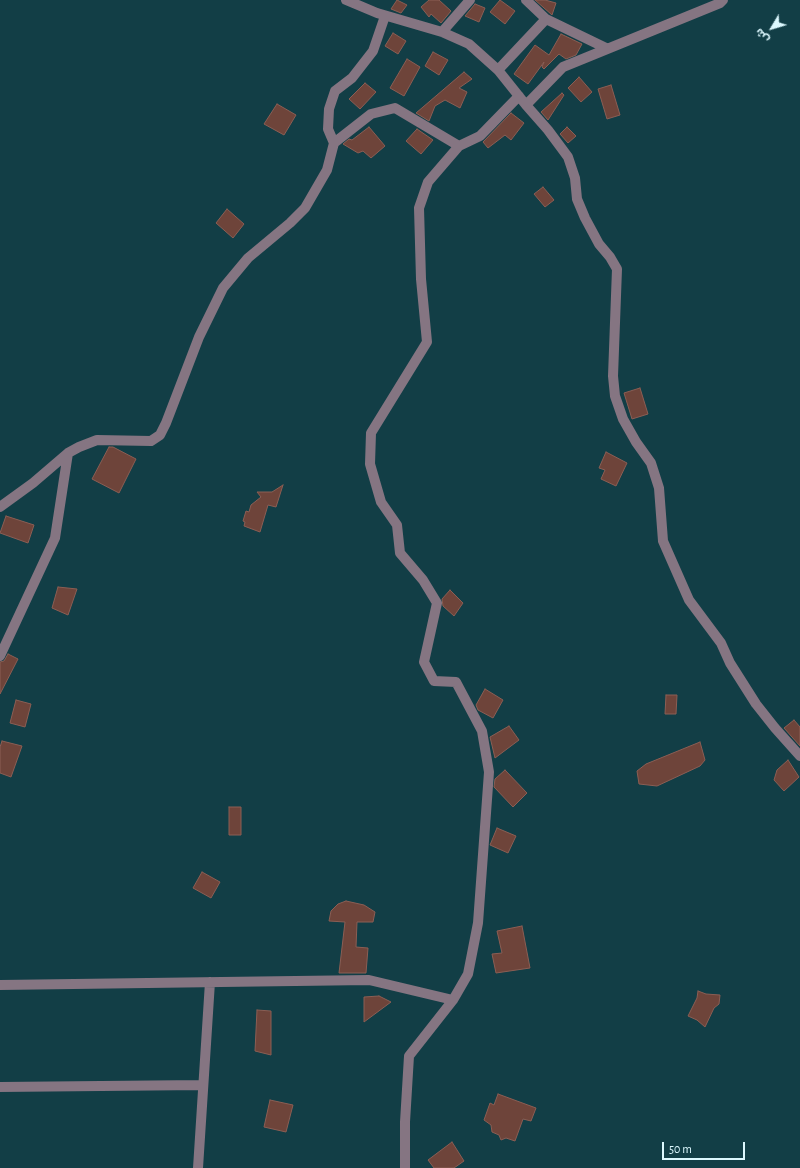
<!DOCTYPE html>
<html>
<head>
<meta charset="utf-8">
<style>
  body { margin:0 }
  #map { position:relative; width:800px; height:1168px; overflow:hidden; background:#123e46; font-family:"Alegreya Sans","Noto Sans Arabic",sans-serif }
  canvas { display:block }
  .north { position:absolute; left:752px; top:8px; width:40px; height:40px; -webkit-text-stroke:3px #123e46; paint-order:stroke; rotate:232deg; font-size:11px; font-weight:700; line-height:16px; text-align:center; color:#dcf8fe }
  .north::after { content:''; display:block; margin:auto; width:14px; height:18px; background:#dcf8fe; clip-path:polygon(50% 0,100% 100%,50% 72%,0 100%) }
  .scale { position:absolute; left:662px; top:1142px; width:83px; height:18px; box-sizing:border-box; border:2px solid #dcf8fe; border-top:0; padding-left:5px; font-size:12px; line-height:14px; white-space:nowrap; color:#dcf8fe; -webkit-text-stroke:3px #123e46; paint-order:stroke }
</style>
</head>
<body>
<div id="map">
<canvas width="800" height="1168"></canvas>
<div class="north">ش</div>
<div class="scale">50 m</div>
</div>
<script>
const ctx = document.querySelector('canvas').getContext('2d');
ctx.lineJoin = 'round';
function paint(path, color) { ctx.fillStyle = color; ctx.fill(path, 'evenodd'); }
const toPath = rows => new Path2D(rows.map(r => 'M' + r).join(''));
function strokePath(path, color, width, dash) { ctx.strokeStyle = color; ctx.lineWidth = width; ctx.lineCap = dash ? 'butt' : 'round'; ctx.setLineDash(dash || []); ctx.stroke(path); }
const building = toPath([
  [397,0,407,5,401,13,391,9,397,0],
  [429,0,439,0,451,11,441,23,431,14,429,17,421,7,429,0],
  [500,0,515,11,505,24,490,12,500,0],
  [535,0,545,0,556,3,552,15,535,0],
  [475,4,485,8,479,22,465,16,475,4],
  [393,33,406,41,398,54,385,46,393,33],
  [561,34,582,44,576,55,566,59,559,54,544,69,542,67,544,62,528,84,514,74,535,45,549,55,561,34],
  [433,52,448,60,439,75,425,66,433,52],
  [407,59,420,67,404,96,390,88,407,59],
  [464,72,472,79,459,88,467,92,460,108,445,100,435,106,429,121,416,113,464,72],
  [579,77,592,92,581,102,568,88,579,77],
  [365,83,376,92,360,109,349,99,365,83],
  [611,85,620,115,607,119,598,89,611,85],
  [562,93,564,95,548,120,541,112,562,93],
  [277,104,296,115,284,135,264,124,277,104],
  [511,113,524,123,511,140,505,135,488,148,483,142,511,113],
  [369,127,385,146,371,158,363,151,358,153,343,144,349,139,352,140,369,127],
  [567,127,576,136,568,143,560,134,567,127],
  [417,129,433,140,421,154,406,141,417,129],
  [543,187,554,200,545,207,534,194,543,187],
  [227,209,244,224,233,238,216,223,227,209],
  [640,388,648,414,632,419,624,393,640,388],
  [109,447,113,447,136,459,119,493,92,479,109,447],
  [606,452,627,463,616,486,601,479,605,470,599,468,606,452],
  [283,485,276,507,268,505,260,532,244,526,245,522,243,521,246,511,249,512,251,505,261,497,257,492,272,492,283,485],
  [6,516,34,525,28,543,0,533,6,516],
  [58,587,77,589,68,615,52,608,58,587],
  [450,590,463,603,454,616,443,606,442,599,450,590],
  [8,654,18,659,0,694,0,662,4,661,8,654],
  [485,689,503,700,493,718,478,710,476,705,485,689],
  [666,695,677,695,676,714,665,714,666,695],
  [16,700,31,704,25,727,10,723,16,700],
  [794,720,800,727,800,746,784,728,794,720],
  [509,726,519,740,495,758,490,737,509,726],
  [2,741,22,746,11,777,0,773,0,747,2,741],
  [700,742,705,760,700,766,657,786,639,784,637,771,646,764,700,742],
  [788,760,799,777,784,791,774,780,777,770,788,760],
  [505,770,527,793,513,807,494,787,495,779,505,770],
  [229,807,241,807,241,835,229,835,229,807],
  [497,828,516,836,508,853,490,845,497,828],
  [202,872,220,882,211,898,193,888,202,872],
  [346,901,364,905,375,912,373,922,357,922,356,947,368,948,366,973,339,973,345,922,329,921,331,911,338,904,346,901],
  [522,926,530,968,496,973,492,954,502,953,497,931,522,926],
  [698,991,706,994,720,995,719,1004,714,1008,705,1027,697,1020,688,1016,697,998,698,991],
  [379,996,391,1002,364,1022,364,997,379,996],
  [257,1010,271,1011,271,1055,255,1051,257,1010],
  [498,1094,536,1108,531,1121,523,1119,515,1141,506,1138,501,1140,499,1135,492,1132,491,1125,484,1120,490,1103,494,1105,498,1094],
  [270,1100,293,1105,286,1132,264,1127,270,1100],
  [452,1142,464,1161,454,1168,434,1168,428,1160,452,1142]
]);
const minor = toPath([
  [346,0,377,13,442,32,469,44,498,70,526,105,563,67,720,3,723,0],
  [526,0,546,19,606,48],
  [442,32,470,0],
  [498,70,546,19],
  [526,105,548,130,568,157,575,178,577,199,585,218,599,244,610,257,617,269,613,376,615,396,623,419,636,442,651,463,659,488,663,541,689,600,721,643,730,663,756,704,775,728,800,756],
  [334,143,371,114,395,108,459,146],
  [0,507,33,483,68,453,79,447,97,440,151,441,160,435,166,423,199,337,223,288,248,258,290,223,305,208,327,170,334,143,328,129,329,109,335,91,352,78,373,51,385,16],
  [0,656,55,538,68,453],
  [0,985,369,980,453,1000],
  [0,1087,202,1085],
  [198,1168,210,982],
  [405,1168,405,1122,409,1056,453,1000,468,974,478,923,489,772,482,731,456,682,434,681,424,662,437,603,423,580,400,553,397,525,381,502,370,464,371,433,427,342,421,279,419,208,428,182,459,146,480,136,519,96]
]);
paint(building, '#6e443a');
strokePath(building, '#8b5e54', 1);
strokePath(minor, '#857582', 10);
</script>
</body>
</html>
